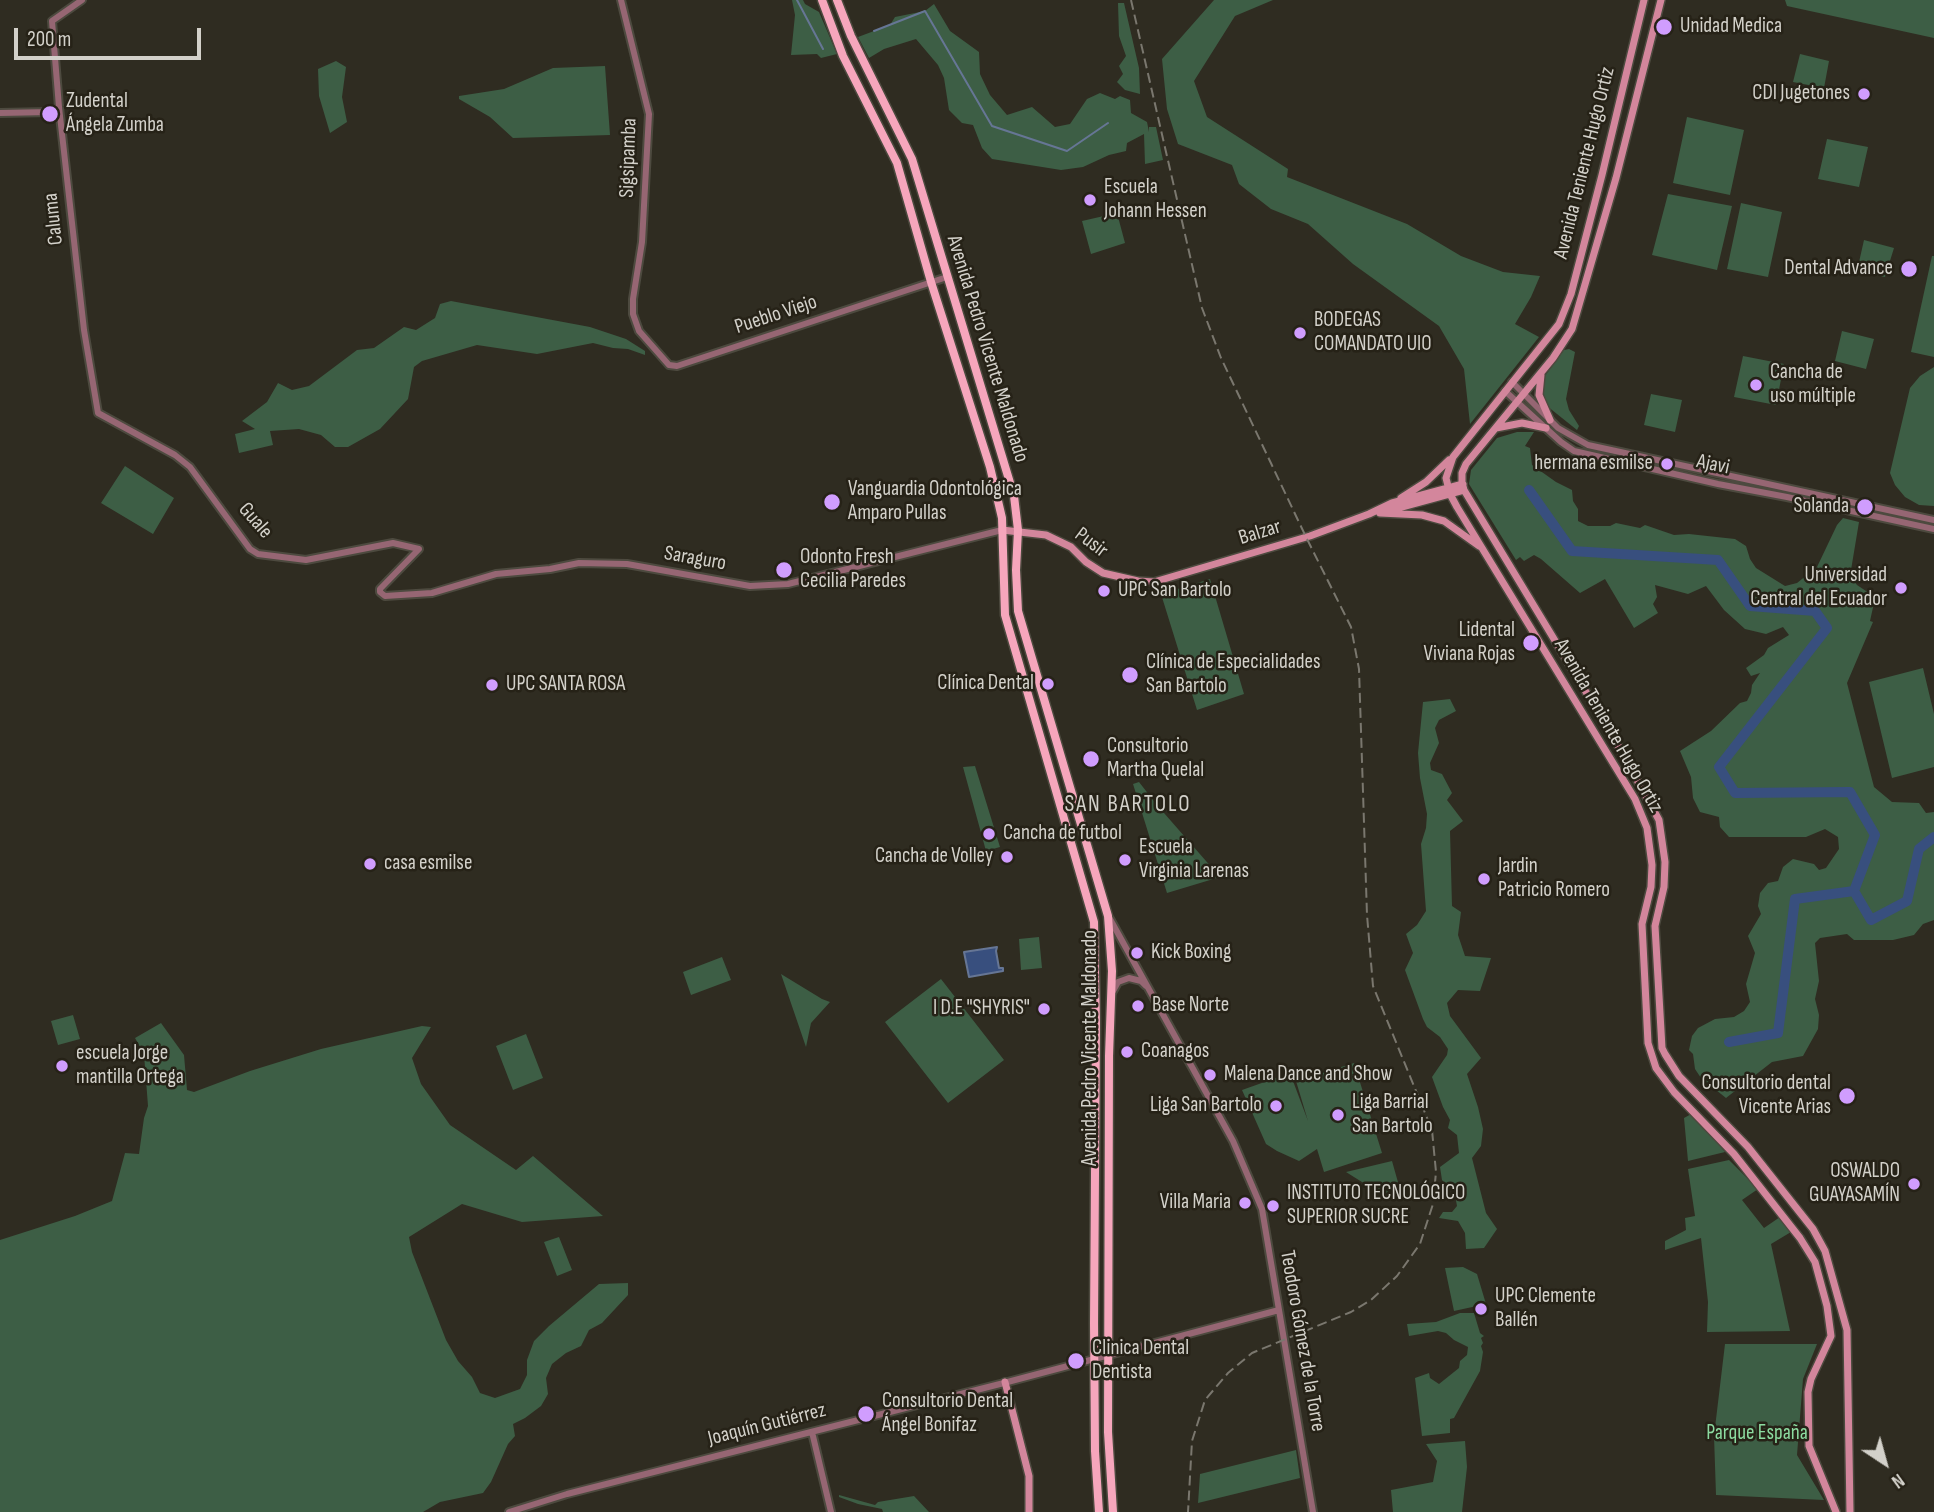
<!DOCTYPE html>
<html>
<head>
<meta charset="utf-8">
<style>
  body { margin:0 }
  #map { position:relative; width:1934px; height:1512px; overflow:hidden; background:#2f2c21; font-family:"Sofia Sans Condensed",sans-serif }
  canvas { display:block }
  .north { position:absolute; left:1850px; top:1428px; width:70px; height:70px; -webkit-text-stroke:5px #262217; paint-order:stroke; rotate:144deg; font-size:19px; font-weight:700; line-height:28px; text-align:center; color:#d3d1ca }
  .north::after { content:''; display:block; margin:auto; width:24px; height:32px; background:#d3d1ca; clip-path:polygon(50% 0,100% 100%,50% 72%,0 100%) }
  .scale { position:absolute; left:14px; top:28px; width:187px; height:32px; box-sizing:border-box; border:4px solid #d3d1ca; border-top:0; padding-left:9px; font-size:21px; line-height:24px; white-space:nowrap; color:#d3d1ca; -webkit-text-stroke:5px #262217; paint-order:stroke }
</style>
</head>
<body>
<div id="map">
<canvas width="1934" height="1512"></canvas>
<div class="north">N</div>
<div class="scale">200 m</div>
</div>
<script>
const ctx = document.querySelector('canvas').getContext('2d');
ctx.lineJoin = 'round';
function paint(path, color) { ctx.fillStyle = color; ctx.fill(path, 'evenodd'); }
const toPath = rows => new Path2D(rows.map(r => 'M' + r).join(''));
function strokePath(path, color, width, dash) { ctx.strokeStyle = color; ctx.lineWidth = width; ctx.lineCap = dash ? 'butt' : 'round'; ctx.setLineDash(dash || []); ctx.stroke(path); }
function drawText(font, color, halo, rows, align = 'center') {
  ctx.font = font + ' "Sofia Sans Condensed",sans-serif'; ctx.lineWidth = 5; ctx.setLineDash([]); ctx.textBaseline = 'middle'; ctx.strokeStyle = halo; ctx.fillStyle = color; for (const [text, x, y, turn = 0] of rows) {
    ctx.save(); ctx.translate(x, y); ctx.rotate((+turn || 0) * Math.PI / 180); ctx.textAlign = isNaN(turn) ? turn : align; if (halo) ctx.strokeText(text, 0, 0); ctx.fillText(text, 0, 0); ctx.restore();
  }
}
const green = toPath([
  [792,0,803,0,805,4,819,12,837,54,821,58,817,54,791,55,795,15],
  [1214,0,1273,0,1235,16,1194,81,1207,117,1288,169,1287,177,1407,224,1461,256,1503,272,1540,276,1531,297,1515,324,1539,337,1470,424,1464,369,1439,326,1353,264,1308,224,1271,209,1239,184,1232,165,1178,144,1167,109,1162,59],
  [1785,0,1934,0,1934,38,1787,6],
  [1118,3,1124,3,1139,68,1140,94,1125,90,1117,82,1123,74,1119,66,1126,56,1119,36],
  [934,4,950,31,979,52,980,74,990,95,1007,115,1032,107,1055,127,1070,124,1087,99,1100,93,1115,99,1120,96,1130,100,1131,113,1147,122,1149,132,1149,127,1156,127,1163,160,1145,164,1144,134,1127,143,1126,151,1109,155,1083,167,1061,170,992,159,982,148,973,125,962,123,949,110,944,78,938,65,916,39,884,49,869,58,858,37,890,25,895,17,925,11],
  [1800,54,1829,61,1824,88,1793,82],
  [336,61,346,67,342,97,347,122,330,133,319,96,318,69],
  [605,66,610,135,513,138,490,117,459,99,459,96,504,89,553,68],
  [1687,117,1744,130,1730,195,1673,183],
  [1827,139,1868,147,1859,187,1818,179],
  [1668,194,1732,206,1717,270,1652,255],
  [1741,203,1782,212,1768,277,1727,269],
  [1117,213,1125,243,1091,254,1082,221],
  [1864,240,1894,248,1885,277,1857,271],
  [1932,256,1934,256,1934,357,1911,352],
  [451,301,590,327,626,339,645,351,645,355,628,349,613,348,593,343,537,354,477,345,422,361,414,367,408,399,380,429,348,447,335,447,321,435,299,429,270,431,273,445,239,453,235,434,255,429,242,421,267,402,278,383,292,390,309,386,357,350,374,348,404,327,416,330,435,318,440,304],
  [1842,331,1874,339,1866,369,1835,361],
  [1569,349,1575,352,1566,399,1569,410,1579,426,1577,430,1547,406,1543,392,1542,380,1564,350],
  [1743,356,1784,364,1776,405,1734,397],
  [1934,367,1934,506,1919,505,1905,497,1895,485,1890,473,1910,388,1920,376],
  [1651,394,1682,400,1675,432,1644,425],
  [1517,432,1534,432,1525,446,1530,448,1532,465,1556,482,1572,490,1573,501,1578,509,1578,521,1588,526,1610,526,1616,523,1640,528,1645,525,1674,535,1689,534,1735,539,1746,546,1750,559,1756,568,1785,586,1797,583,1817,567,1837,525,1843,518,1859,522,1850,576,1857,585,1869,593,1876,594,1870,621,1873,622,1847,683,1874,787,1892,802,1919,803,1926,813,1934,812,1934,920,1923,924,1914,935,1893,940,1854,940,1847,934,1820,938,1815,943,1819,981,1815,999,1819,1015,1818,1029,1803,1056,1772,1062,1726,1098,1701,1078,1695,1069,1693,1054,1689,1050,1692,1036,1698,1028,1715,1019,1734,1017,1744,1011,1750,1002,1746,984,1755,953,1748,936,1761,914,1758,906,1760,893,1768,883,1778,881,1783,867,1793,859,1814,864,1819,870,1826,868,1839,849,1838,837,1825,829,1806,837,1729,837,1720,827,1719,817,1700,812,1693,798,1691,777,1680,751,1711,731,1740,703,1747,701,1751,693,1752,685,1760,673,1751,676,1746,668,1764,655,1768,648,1789,635,1783,627,1766,634,1745,629,1724,610,1706,586,1688,594,1655,585,1657,597,1653,604,1658,613,1634,628,1605,579,1580,593,1541,559,1534,555,1524,561,1520,557,1516,560,1469,484,1471,470,1497,438],
  [125,466,174,498,153,534,101,503],
  [1210,579,1244,694,1197,710,1161,594],
  [1923,668,1934,714,1934,767,1892,778,1869,682],
  [1450,699,1456,711,1439,720,1435,728,1439,743,1430,763,1431,770,1442,774,1452,793,1447,800,1463,821,1450,831,1452,906,1461,912,1458,935,1465,956,1491,958,1480,991,1458,990,1447,1003,1450,1016,1481,1058,1467,1074,1478,1107,1483,1129,1481,1146,1472,1158,1486,1213,1497,1229,1484,1248,1466,1249,1465,1233,1458,1221,1439,1218,1443,1212,1452,1212,1457,1206,1455,1195,1442,1180,1440,1167,1459,1153,1457,1135,1448,1128,1450,1120,1443,1107,1432,1077,1447,1055,1448,1049,1440,1037,1427,1027,1423,1019,1405,970,1413,953,1406,934,1417,925,1426,911,1421,844,1426,828,1427,814,1420,778,1418,753,1423,702],
  [975,766,1000,847,986,851,963,767],
  [1139,782,1157,805,1220,877,1167,893,1133,784],
  [1039,937,1042,968,1021,970,1019,939],
  [722,957,731,980,691,995,683,972],
  [781,974,822,999,830,1002,811,1023,806,1047],
  [941,979,1004,1060,948,1103,885,1022],
  [73,1015,80,1039,58,1045,51,1021],
  [161,1023,184,1055,187,1090,194,1092,250,1071,321,1049,422,1026,431,1027,412,1058,421,1084,450,1125,516,1170,533,1156,603,1216,522,1222,462,1204,409,1237,412,1252,446,1340,458,1361,472,1377,480,1393,495,1398,520,1389,527,1375,527,1360,534,1341,549,1326,599,1284,628,1283,628,1295,602,1323,589,1330,581,1346,566,1353,552,1364,546,1378,548,1394,541,1406,525,1418,513,1424,515,1436,508,1444,491,1482,483,1493,440,1502,423,1512,0,1512,0,1240,75,1216,112,1201,125,1153,139,1154,144,1118,148,1106,144,1054,135,1038],
  [526,1034,543,1078,513,1090,496,1046],
  [1354,1063,1382,1153,1324,1172,1317,1149,1299,1161,1277,1151,1266,1144,1242,1090,1290,1073,1308,1121,1296,1081],
  [1693,1113,1725,1152,1688,1161,1684,1118],
  [1729,1160,1758,1189,1742,1200,1764,1228,1780,1217,1791,1232,1771,1244,1790,1331,1707,1332,1708,1302,1701,1238,1665,1250,1665,1241,1686,1230,1685,1218,1695,1216,1688,1169],
  [1392,1161,1403,1200,1381,1194,1346,1172],
  [559,1237,572,1270,557,1276,544,1242],
  [1463,1267,1477,1274,1486,1304,1454,1311,1445,1268],
  [1460,1313,1474,1313,1480,1333,1484,1336,1481,1338,1483,1343,1481,1346,1483,1352,1480,1371,1454,1418,1450,1419,1450,1433,1422,1436,1415,1378,1429,1373,1430,1378,1439,1384,1459,1368,1460,1361,1467,1355,1468,1347,1454,1340,1446,1333,1438,1331,1409,1336,1407,1324,1436,1322],
  [1725,1344,1817,1344,1803,1379,1797,1455,1824,1500,1716,1495,1714,1436],
  [1465,1441,1467,1467,1462,1512,1393,1512,1391,1490,1433,1482,1437,1461,1426,1444],
  [1296,1450,1300,1478,1198,1503,1200,1474],
  [839,1495,875,1505,878,1502,914,1496,929,1512,883,1512,882,1509,858,1504,839,1497]
]);
const water = toPath([
  [997,947,996,951,999,968,1003,968,1003,971,969,977,964,952,997,947]
]);
const stream = toPath([
  [797,0,823,49],
  [874,31,925,11,992,126,1067,151,1108,123]
]);
const river = toPath([
  [1529,490,1572,551,1718,560,1750,606,1815,611,1827,628,1719,767,1735,793,1850,792,1875,835,1854,891],
  [1854,891,1871,920,1907,901,1919,849,1934,837],
  [1729,1042,1778,1033,1795,899,1854,891]
]);
const tertiary = toPath([
  [82,0,52,21,59,107,84,330,98,413,175,455,190,467,250,549,258,554,306,560,393,543,419,549,380,589,380,592,385,596,432,593,496,574,550,569,579,563,627,564,750,586,788,584,1002,530],
  [621,0,649,114,642,242,633,299,633,314,639,331,669,365,677,366,947,277],
  [0,113,50,112,59,107],
  [1512,382,1558,428,1588,445,1934,520],
  [1505,391,1561,442,1574,451,1718,484,1787,497,1934,529],
  [1110,919,1233,1141,1262,1209,1313,1512],
  [1113,991,1118,982,1129,978,1141,981,1146,986],
  [812,1432,831,1512],
  [509,1512,567,1494,1000,1384,1279,1310]
]);
const secondary = toPath([
  [1644,0,1602,175,1571,294,1559,324,1453,457,1446,478,1450,494,1457,507,1635,799,1647,828,1652,865,1651,887,1642,924,1648,1043,1656,1068,1674,1092,1734,1154,1800,1238,1815,1262,1827,1306,1831,1336,1811,1379,1808,1392,1809,1446,1836,1512],
  [1661,0,1616,178,1572,329,1553,358,1466,464,1462,473,1462,482,1464,490,1615,740,1659,820,1665,862,1664,887,1655,926,1662,1048,1665,1054,1679,1076,1748,1147,1813,1229,1825,1251,1847,1330,1850,1512],
  [1541,375,1539,395,1550,420],
  [1496,428,1522,423,1546,428],
  [1401,498,1426,482,1449,460],
  [1387,511,1464,490],
  [1380,513,1422,515,1444,521,1479,546],
  [1002,530,1046,535,1071,547,1086,562,1103,573,1138,581,1154,582,1310,536,1369,514,1392,503,1463,484],
  [1005,1382,1029,1476,1029,1512]
]);
const primary = toPath([
  [822,0,843,56,897,163,931,282,990,467,1002,518,1005,615,1094,922,1096,1023,1094,1323,1095,1451,1099,1512],
  [837,0,851,36,912,159,1014,496,1018,530,1016,570,1018,611,1108,916,1112,971,1109,1056,1108,1432,1113,1512]
]);
const rail = toPath([
  [1131,0,1202,308,1221,358,1306,537,1351,627,1359,669,1367,915,1373,986,1432,1130,1436,1172,1433,1204,1420,1244,1397,1276,1371,1300,1351,1312,1252,1353,1228,1373,1205,1400,1192,1441,1188,1512]
]);
const markers = [
  [1664,27,9,"#d09dfe"],
  [1864,94,7,"#d09dfe"],
  [50,114,9,"#d09dfe"],
  [1090,200,7,"#d09dfe"],
  [1909,269,9,"#d09dfe"],
  [1300,333,7,"#d09dfe"],
  [1756,385,7,"#d09dfe"],
  [1667,464,7,"#d09dfe"],
  [832,502,9,"#d09dfe"],
  [1865,507,9,"#d09dfe"],
  [784,570,9,"#d09dfe"],
  [1901,588,7,"#d09dfe"],
  [1104,591,7,"#d09dfe"],
  [1531,643,9,"#d09dfe"],
  [1130,675,9,"#d09dfe"],
  [1048,684,7,"#d09dfe"],
  [492,685,7,"#d09dfe"],
  [1091,759,9,"#d09dfe"],
  [989,834,7,"#d09dfe"],
  [1007,857,7,"#d09dfe"],
  [1125,860,7,"#d09dfe"],
  [370,864,7,"#d09dfe"],
  [1484,879,7,"#d09dfe"],
  [1137,953,7,"#d09dfe"],
  [1138,1006,7,"#d09dfe"],
  [1044,1009,7,"#d09dfe"],
  [1127,1052,7,"#d09dfe"],
  [62,1066,7,"#d09dfe"],
  [1210,1075,7,"#d09dfe"],
  [1847,1096,9,"#d09dfe"],
  [1276,1106,7,"#d09dfe"],
  [1338,1115,7,"#d09dfe"],
  [1914,1184,7,"#d09dfe"],
  [1245,1203,7,"#d09dfe"],
  [1273,1206,7,"#d09dfe"],
  [1481,1309,7,"#d09dfe"],
  [1076,1361,9,"#d09dfe"],
  [866,1414,9,"#d09dfe"]
];
const poiNames = [
  ["Unidad Medica",1680,27],
  ["CDI Jugetones",1850,94,"right"],
  ["Zudental",66,102],
  ["Ángela Zumba",66,126],
  ["Escuela",1104,188],
  ["Johann Hessen",1104,212],
  ["Dental Advance",1893,269,"right"],
  ["BODEGAS",1314,321],
  ["COMANDATO UIO",1314,345],
  ["Cancha de",1770,373],
  ["uso múltiple",1770,397],
  ["hermana esmilse",1653,464,"right"],
  ["Vanguardia Odontológica",848,490],
  ["Amparo Pullas",848,514],
  ["Solanda",1849,507,"right"],
  ["Odonto Fresh",800,558],
  ["Cecilia Paredes",800,582],
  ["Universidad",1887,576,"right"],
  ["Central del Ecuador",1887,600,"right"],
  ["UPC San Bartolo",1118,591],
  ["Lidental",1515,631,"right"],
  ["Viviana Rojas",1515,655,"right"],
  ["Clínica de Especialidades",1146,663],
  ["San Bartolo",1146,687],
  ["Clínica Dental",1034,684,"right"],
  ["UPC SANTA ROSA",506,685],
  ["Consultorio",1107,747],
  ["Martha Quelal",1107,771],
  ["Cancha de futbol",1003,834],
  ["Escuela",1139,848],
  ["Virginia Larenas",1139,872],
  ["Cancha de Volley",993,857,"right"],
  ["casa esmilse",384,864],
  ["Jardin",1498,867],
  ["Patricio Romero",1498,891],
  ["Kick Boxing",1151,953],
  ["Base Norte",1152,1006],
  ["I D.E \"SHYRIS\"",1030,1009,"right"],
  ["Coanagos",1141,1052],
  ["escuela Jorge",76,1054],
  ["mantilla Ortega",76,1078],
  ["Malena Dance and Show",1224,1075],
  ["Consultorio dental",1831,1084,"right"],
  ["Vicente Arias",1831,1108,"right"],
  ["Liga Barrial",1352,1103],
  ["San Bartolo",1352,1127],
  ["Liga San Bartolo",1262,1106,"right"],
  ["OSWALDO",1900,1172,"right"],
  ["GUAYASAMÍN",1900,1196,"right"],
  ["INSTITUTO TECNOLÓGICO",1287,1194],
  ["SUPERIOR SUCRE",1287,1218],
  ["Villa Maria",1231,1203,"right"],
  ["UPC Clemente",1495,1297],
  ["Ballén",1495,1321],
  ["Clinica Dental",1092,1349],
  ["Dentista",1092,1373],
  ["Consultorio Dental",882,1402],
  ["Ángel Bonifaz",882,1426]
];
const streetNames = [
  ["Sigsipamba",629,158,-88],
  ["Avenida Teniente Hugo Ortiz",1585,163,-76],
  ["Caluma",54,219,-96],
  ["Pueblo Viejo",776,315,-18],
  ["Avenida Pedro Vicente Maldonado",987,349,73],
  ["Ajavi",1713,465,12],
  ["Guale",255,521,49],
  ["Balzar",1260,533,-17],
  ["Pusir",1091,543,37],
  ["Saraguro",695,559,10],
  ["Avenida Teniente Hugo Ortiz",1608,726,60],
  ["Avenida Pedro Vicente Maldonado",1091,1048,-90],
  ["Teodoro Gómez de la Torre",1302,1341,80],
  ["Joaquín Gutiérrez",767,1425,-14]
];
const parkNames = [
  ["Parque España",1757,1434]
];
const neighbourhoodNames = [
  ["SAN BARTOLO",1128,805]
];
paint(green, '#3d5e45');
paint(water, '#384f7e');
strokePath(water, '#667695', 2);
strokePath(stream, '#667695', 2);
strokePath(river, '#384f7e', 10);
strokePath(tertiary, '#4d4a3f', 10);
strokePath(secondary, '#4d4a3f', 10);
strokePath(primary, '#4d4a3f', 11);
strokePath(tertiary, '#966673', 6);
strokePath(secondary, '#d3869c', 7);
strokePath(primary, '#f6a6bc', 8);
strokePath(rail, '#7a776e', 2, [10, 5]);
for (const [x, y, r, color] of markers) { const dot = new Path2D(); dot.arc(x, y, r, 0, 2 * Math.PI); ctx.fillStyle = color; ctx.fill(dot); strokePath(dot, '#262217', 2.5); }
drawText('21px', '#d3d1ca', '#262217', poiNames, 'left');
drawText('21px', '#d3d1ca', '#262217', streetNames);
drawText('21px', '#8cdba0', '#262217', parkNames);
ctx.letterSpacing = '2px';
drawText('23px', '#d3d1ca', '#262217', neighbourhoodNames);
ctx.letterSpacing = '0px';
</script>
</body>
</html>
